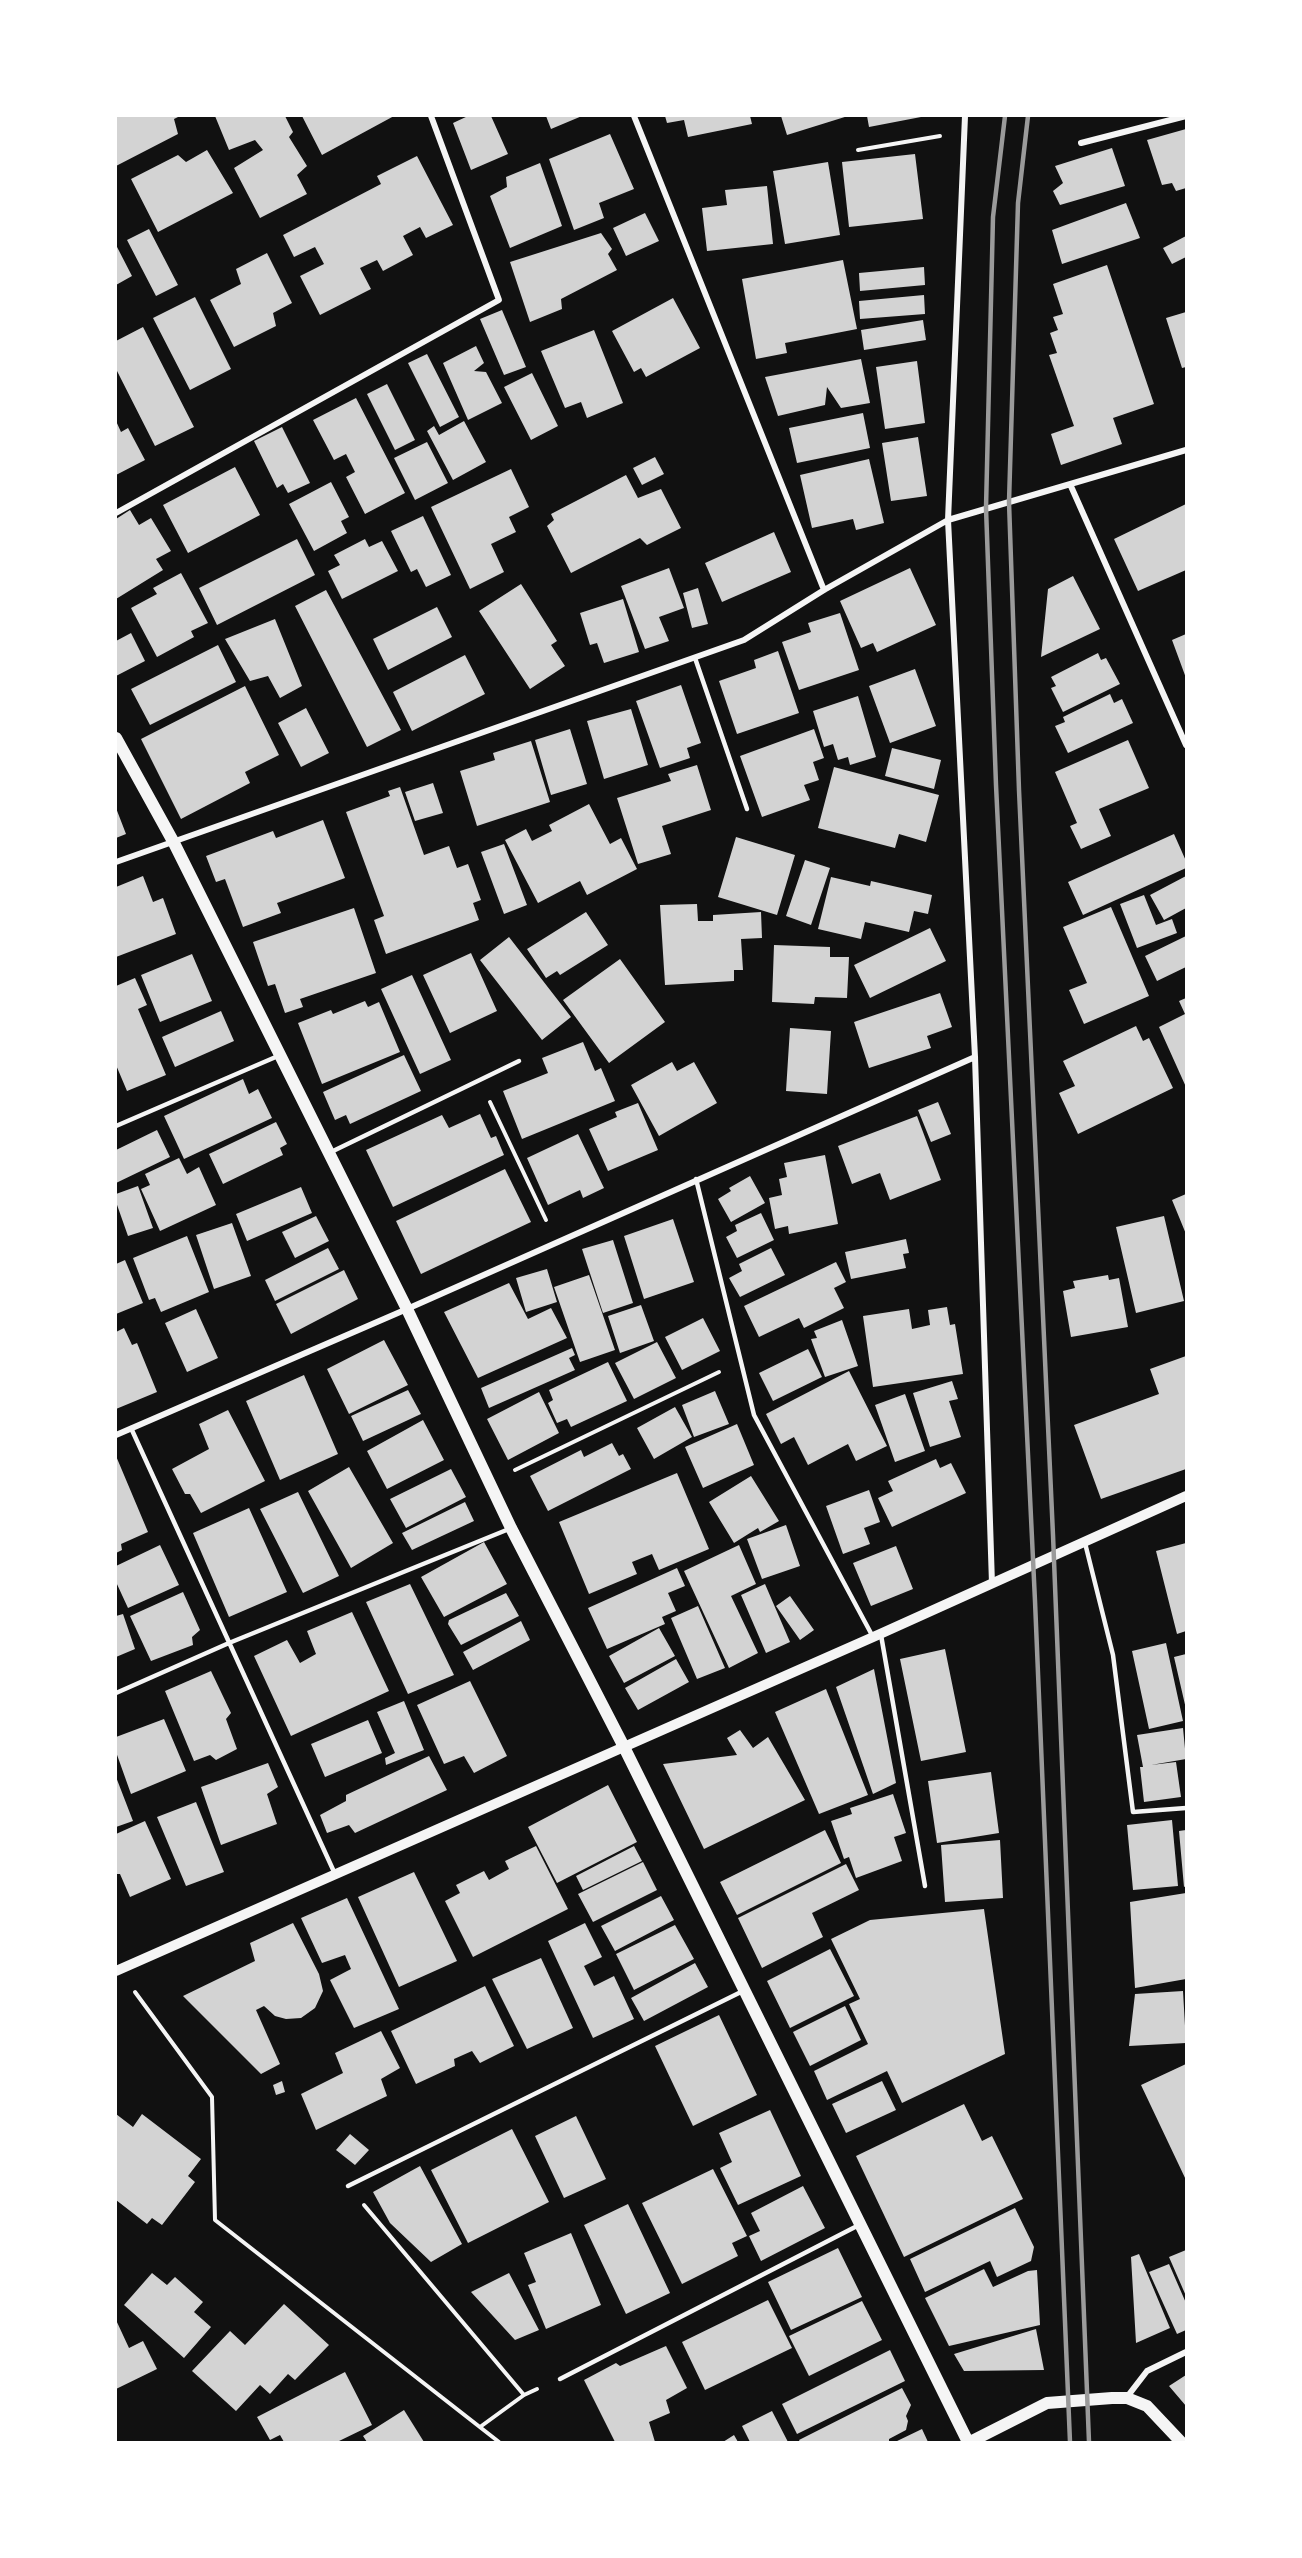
<!DOCTYPE html>
<html>
<head>
<meta charset="utf-8">
<style>
  body { margin:0 }
  #map { position:relative; width:1302px; height:2558px; overflow:hidden; background:#111; font-family:Poppins,sans-serif }
  canvas { display:block }
  .frame { position:absolute; inset:0; border:117px solid #fff; pointer-events:none }
</style>
</head>
<body>
<div id="map">
<canvas width="1302" height="2558"></canvas>
<div class="frame"></div>
</div>
<script>
const ctx = document.querySelector('canvas').getContext('2d');
ctx.lineJoin = 'round';
function paint(path, color) { ctx.fillStyle = color; ctx.fill(path, 'evenodd'); }
const toPath = rows => new Path2D(rows.map(r => 'M' + r).join(''));
function strokePath(path, color, width, dash) { ctx.strokeStyle = color; ctx.lineWidth = width; ctx.lineCap = dash ? 'butt' : 'round'; ctx.setLineDash(dash || []); ctx.stroke(path); }
const building = toPath([
  [116,116,180,116,174,119,178,134,116,166],
  [215,116,285,116,293,132,289,137,307,166,297,175,307,194,260,218,234,168,263,150,255,140,229,150],
  [302,116,394,116,322,155],
  [468,116,491,116,508,154,471,170,453,123],
  [546,116,582,116,551,129],
  [665,116,750,116,752,124,688,137,684,120,667,123],
  [781,116,848,116,787,135],
  [867,116,920,116,921,117,869,127],
  [1186,129,1186,188,1176,191,1172,183,1162,185,1147,140],
  [610,134,634,189,599,203,604,218,574,230,549,159],
  [1112,148,1125,186,1060,205,1053,191,1063,183,1055,166],
  [207,150,233,193,158,232,131,179,178,155,186,162],
  [915,154,923,219,849,227,842,162],
  [417,156,453,225,426,238,420,227,403,236,413,255,383,271,377,260,360,268,371,289,320,315,300,276,324,264,315,247,294,257,283,235,381,184,377,176],
  [828,162,840,235,785,244,773,171],
  [540,163,562,226,510,248,490,196,507,187,506,177],
  [767,186,773,244,707,251,702,208,727,205,725,190],
  [1126,203,1140,238,1062,264,1052,230],
  [645,213,659,241,626,256,613,228],
  [149,229,178,285,156,296,127,240],
  [601,233,612,249,608,254,617,270,561,299,562,309,530,322,510,262],
  [1186,236,1186,257,1172,264,1163,248],
  [116,245,132,276,116,285],
  [267,253,292,303,273,313,276,326,234,347,210,300,241,284,236,269],
  [843,260,857,329,785,343,787,353,756,359,742,279],
  [1107,265,1154,404,1113,418,1122,444,1061,465,1051,434,1074,426,1049,355,1057,353,1050,333,1058,330,1053,317,1063,314,1053,284],
  [924,267,925,285,860,291,859,273],
  [924,295,925,314,860,319,859,301],
  [195,297,231,369,190,390,153,318],
  [673,298,700,348,646,377,641,368,634,372,612,331],
  [502,310,526,367,504,375,480,319],
  [1186,312,1186,367,1182,368,1166,318],
  [923,320,926,340,864,350,861,330],
  [143,327,194,427,155,446,116,369,116,341],
  [594,330,623,403,587,418,581,402,565,408,541,351],
  [476,346,484,363,474,371,486,372,502,403,468,420,443,363],
  [427,354,459,417,440,427,408,363],
  [861,359,870,403,841,408,827,387,825,405,778,416,765,377],
  [917,361,925,423,885,429,876,367],
  [532,373,558,426,531,440,504,387],
  [387,384,415,440,395,450,367,394],
  [356,398,405,493,365,514,346,477,355,472,346,454,334,460,313,420],
  [863,413,870,448,797,463,789,428],
  [116,421,121,432,128,428,145,460,116,475],
  [464,421,486,462,453,480,427,431,434,426,439,435],
  [282,427,310,483,288,493,283,484,277,488,254,441],
  [918,437,927,496,891,501,882,443],
  [427,442,448,483,415,500,394,458],
  [655,457,664,474,642,485,633,468],
  [869,459,884,523,856,530,853,519,812,528,800,475],
  [235,467,260,515,188,553,163,505],
  [511,469,529,507,509,517,516,532,491,544,504,572,470,589,431,507],
  [626,475,638,498,661,489,681,528,647,545,640,538,571,573,547,526,554,520,551,514],
  [331,482,349,517,341,521,347,533,314,551,289,504],
  [1186,504,1186,570,1138,591,1114,539],
  [130,510,139,525,151,518,171,551,156,559,163,570,116,599,116,519],
  [423,516,451,575,426,587,417,569,411,572,391,531],
  [774,532,791,572,722,602,705,563],
  [297,539,315,575,217,625,199,588],
  [365,539,369,547,382,541,398,571,342,599,328,571,340,565,334,555],
  [669,568,684,608,659,617,669,641,645,649,621,586],
  [910,568,936,625,877,652,873,643,861,648,840,601],
  [181,573,208,623,191,631,194,637,157,657,131,608,157,594,153,588],
  [1073,576,1100,629,1041,657,1048,589],
  [521,584,557,641,551,645,565,666,530,689,479,611],
  [698,588,708,624,692,628,683,593],
  [326,590,401,730,367,747,295,606],
  [623,599,639,652,604,663,597,643,590,645,580,613],
  [437,607,452,637,388,670,373,639],
  [840,613,859,670,799,690,782,642,811,632,808,623],
  [275,619,302,686,280,698,268,676,250,681,225,639],
  [131,633,145,661,116,676,116,641],
  [1186,634,1186,678,1172,640],
  [218,645,236,682,150,725,131,689],
  [778,651,799,713,737,734,719,681,756,668,754,660],
  [1098,653,1101,660,1106,658,1120,684,1063,712,1051,688,1056,686,1051,677],
  [465,655,485,694,412,731,393,692],
  [915,669,936,726,890,743,869,686],
  [681,685,701,743,687,748,690,758,660,768,636,701],
  [245,686,279,755,245,772,250,783,181,819,141,739],
  [1110,694,1114,703,1122,699,1133,723,1068,753,1055,726,1065,722,1063,717],
  [858,696,876,757,850,765,848,757,838,760,833,744,824,747,813,711],
  [306,708,329,753,301,767,278,723],
  [631,709,648,765,604,779,587,721],
  [570,729,587,784,551,795,535,740],
  [814,729,824,758,813,762,819,780,804,785,810,800,762,817,740,756],
  [1128,740,1149,788,1099,809,1111,836,1081,849,1070,826,1077,823,1055,772],
  [531,741,550,802,477,826,460,771,495,760,493,753],
  [892,748,941,760,934,789,885,776],
  [697,765,711,810,662,826,671,854,638,864,617,798,671,781,668,774],
  [834,767,939,795,926,842,899,834,895,848,818,828],
  [433,783,443,813,415,821,405,792],
  [400,787,424,855,449,846,457,868,468,864,481,900,473,903,479,920,386,954,374,920,384,916,346,812,390,796,388,791],
  [589,804,610,844,621,838,637,869,587,895,580,881,538,903,505,840,526,829,532,841,552,831,549,825],
  [116,808,126,834,116,838],
  [323,820,345,878,277,903,281,913,243,927,225,879,216,882,206,856,273,831,276,838],
  [1174,834,1186,861,1186,868,1083,915,1068,882],
  [736,837,795,855,777,915,718,897],
  [504,844,527,905,504,914,481,852],
  [805,860,830,868,811,925,786,916],
  [143,876,153,902,163,898,176,934,116,957,116,887],
  [1186,876,1186,908,1164,920,1150,895],
  [831,877,870,886,871,881,932,895,928,914,914,911,909,932,865,922,861,939,818,929],
  [1144,895,1156,925,1172,919,1177,933,1137,948,1120,904],
  [697,904,698,921,713,921,713,915,761,912,762,938,741,939,743,970,734,970,734,981,665,985,660,905],
  [1111,907,1149,996,1084,1024,1069,990,1087,983,1063,927],
  [354,908,376,973,300,999,303,1007,285,1013,275,984,268,986,253,942],
  [586,912,608,945,560,975,557,971,546,978,527,949],
  [930,928,946,961,870,998,854,965],
  [1186,936,1186,967,1157,981,1145,956],
  [509,937,571,1017,542,1040,480,960],
  [774,945,830,947,830,957,849,957,847,998,815,997,814,1004,772,1002],
  [471,953,497,1011,450,1033,423,975],
  [192,954,212,1001,160,1022,141,975],
  [620,959,665,1022,609,1063,563,1000],
  [412,975,451,1060,420,1074,381,989],
  [135,978,147,1005,138,1009,166,1075,127,1091,116,1065,116,986],
  [940,993,952,1027,927,1036,931,1048,869,1068,854,1022],
  [1186,998,1186,1087,1159,1027,1185,1014,1179,1001],
  [365,1001,368,1007,379,1002,400,1052,322,1084,298,1023,331,1010,333,1014],
  [221,1011,234,1041,175,1067,162,1037],
  [1136,1026,1143,1041,1149,1038,1173,1088,1078,1134,1059,1093,1075,1086,1063,1061],
  [790,1028,831,1031,827,1094,786,1091],
  [583,1042,595,1071,601,1068,615,1101,522,1139,503,1091,548,1073,542,1058],
  [404,1055,421,1091,350,1124,346,1115,335,1120,323,1092],
  [672,1062,677,1071,694,1062,717,1103,659,1136,631,1085],
  [243,1079,249,1094,258,1089,272,1118,184,1159,164,1116],
  [938,1102,951,1134,931,1142,918,1110],
  [638,1103,658,1150,608,1171,589,1129,617,1117,615,1112],
  [480,1114,491,1138,496,1136,504,1155,393,1207,366,1150,442,1115,449,1128],
  [917,1116,941,1180,890,1200,880,1173,852,1184,838,1146],
  [276,1122,287,1144,280,1148,283,1155,223,1184,209,1154],
  [157,1130,170,1157,116,1183,116,1150],
  [578,1134,604,1188,583,1198,580,1190,548,1205,527,1158],
  [825,1155,838,1224,789,1234,788,1226,775,1229,769,1198,782,1195,779,1179,787,1177,784,1163],
  [179,1158,187,1174,199,1167,216,1205,160,1231,141,1189,150,1185,145,1174],
  [505,1169,531,1222,421,1274,396,1221],
  [750,1176,765,1203,731,1222,718,1199,731,1191,729,1188],
  [138,1186,153,1228,128,1236,116,1202,116,1194],
  [301,1187,312,1213,247,1241,236,1214],
  [1186,1194,1186,1234,1172,1200],
  [761,1213,774,1240,737,1258,726,1237,737,1231,735,1225],
  [316,1216,329,1241,295,1258,282,1232],
  [1164,1216,1184,1301,1136,1313,1116,1227],
  [673,1219,694,1282,644,1299,624,1236],
  [232,1223,251,1276,214,1289,196,1235],
  [187,1236,209,1292,161,1312,155,1298,149,1300,133,1258],
  [906,1239,909,1253,903,1254,906,1268,851,1279,845,1252],
  [613,1240,633,1303,603,1313,582,1249],
  [328,1248,339,1269,275,1301,265,1280],
  [771,1248,785,1275,740,1297,729,1278,742,1271,739,1264],
  [125,1260,143,1303,116,1314,116,1264],
  [836,1262,846,1282,834,1288,844,1308,804,1328,799,1318,759,1337,744,1306],
  [547,1269,557,1302,526,1312,516,1278],
  [344,1270,358,1299,291,1334,276,1304],
  [589,1275,615,1350,580,1362,554,1287],
  [1108,1275,1109,1280,1119,1278,1128,1327,1071,1337,1063,1291,1075,1288,1073,1281],
  [509,1283,528,1319,551,1308,567,1338,478,1378,444,1312],
  [641,1305,654,1341,620,1353,608,1316],
  [947,1307,950,1325,955,1324,963,1374,873,1387,863,1316,909,1309,912,1329,930,1325,928,1310],
  [196,1309,218,1358,187,1372,165,1323],
  [703,1318,720,1351,682,1370,665,1337],
  [842,1320,858,1366,825,1377,811,1339,817,1338,814,1331],
  [124,1328,132,1345,137,1343,157,1392,116,1409,116,1332],
  [384,1340,408,1385,349,1414,327,1369],
  [657,1342,676,1378,634,1399,615,1363],
  [572,1348,575,1355,569,1358,575,1370,489,1408,481,1388],
  [808,1349,822,1377,773,1401,759,1373],
  [1186,1356,1186,1469,1101,1499,1074,1425,1159,1394,1150,1369],
  [608,1362,627,1401,571,1427,567,1419,557,1423,548,1403,553,1400,549,1390],
  [849,1371,887,1446,856,1461,848,1444,808,1465,794,1437,781,1444,766,1414],
  [304,1375,338,1454,280,1480,246,1401],
  [952,1381,958,1399,949,1401,961,1437,930,1447,913,1393],
  [408,1390,421,1414,363,1441,351,1416],
  [715,1391,729,1424,694,1437,682,1405],
  [539,1392,559,1433,508,1460,487,1419],
  [905,1394,925,1451,895,1462,875,1405],
  [675,1407,692,1437,654,1459,637,1428],
  [228,1410,265,1481,201,1513,190,1494,185,1494,172,1469,209,1449,199,1424],
  [423,1420,444,1460,387,1489,367,1451],
  [737,1424,754,1465,703,1488,685,1447],
  [612,1443,619,1456,623,1454,631,1469,548,1511,530,1476,581,1450,584,1457],
  [116,1456,148,1532,121,1544,122,1550,116,1553],
  [936,1459,940,1468,951,1463,966,1493,892,1527,878,1498,893,1491,888,1481],
  [349,1467,393,1543,351,1568,308,1491],
  [451,1469,466,1497,406,1528,390,1499],
  [677,1473,709,1549,659,1570,652,1554,632,1562,637,1574,589,1594,559,1522],
  [751,1476,779,1521,760,1532,758,1528,734,1543,709,1502],
  [869,1490,880,1522,864,1528,870,1544,843,1554,826,1506],
  [298,1492,339,1576,303,1593,260,1509],
  [465,1502,474,1521,412,1550,402,1533],
  [249,1508,287,1592,229,1617,193,1533],
  [786,1525,800,1566,762,1579,747,1539],
  [484,1542,507,1584,444,1617,421,1577],
  [1186,1543,1186,1631,1177,1634,1156,1551],
  [160,1545,179,1585,128,1608,116,1582,116,1566],
  [739,1545,756,1584,731,1596,758,1653,729,1668,684,1571],
  [896,1546,913,1589,871,1606,853,1563],
  [677,1568,685,1586,668,1593,676,1611,662,1617,665,1624,607,1649,588,1608],
  [410,1584,454,1675,408,1694,366,1602],
  [765,1584,790,1642,766,1653,741,1595],
  [183,1592,200,1630,192,1637,193,1645,151,1661,130,1616],
  [506,1593,519,1616,461,1645,448,1624,449,1620],
  [790,1596,814,1630,800,1640,776,1606],
  [698,1606,725,1668,697,1679,671,1618],
  [352,1612,389,1691,291,1736,254,1656,287,1640,300,1663,316,1654,307,1631],
  [123,1614,135,1649,116,1657,116,1616],
  [521,1621,530,1640,473,1670,463,1652],
  [659,1628,675,1656,624,1683,609,1656],
  [1166,1643,1183,1721,1149,1729,1132,1651],
  [945,1649,966,1752,921,1761,900,1659],
  [1186,1654,1186,1709,1174,1657],
  [676,1659,689,1682,638,1710,625,1688],
  [874,1669,896,1783,873,1794,836,1687],
  [211,1671,231,1713,226,1719,237,1749,216,1760,210,1755,194,1761,165,1691],
  [470,1681,507,1756,474,1773,464,1756,444,1764,417,1705],
  [826,1689,868,1795,819,1814,775,1712],
  [404,1701,424,1750,386,1765,385,1758,395,1753,377,1712],
  [164,1719,186,1771,131,1794,116,1752,116,1737],
  [368,1720,382,1753,325,1777,311,1744],
  [1183,1728,1186,1759,1151,1765,1176,1762,1181,1797,1144,1802,1140,1767,1143,1767,1137,1735],
  [740,1730,753,1748,768,1737,805,1800,704,1849,663,1764,737,1755,727,1738],
  [429,1756,447,1790,355,1833,349,1825,327,1833,320,1815,346,1801,346,1795],
  [268,1763,278,1787,267,1794,277,1824,221,1845,201,1787],
  [991,1772,999,1833,937,1843,928,1781],
  [116,1777,133,1821,116,1827],
  [608,1785,637,1842,557,1883,528,1827],
  [893,1794,906,1833,894,1837,902,1861,856,1878,849,1857,844,1859,831,1821,852,1814,850,1808],
  [196,1802,224,1872,186,1886,157,1817],
  [1172,1820,1178,1886,1133,1890,1127,1825],
  [145,1821,171,1879,130,1897,120,1874,116,1874,116,1834],
  [825,1830,841,1863,737,1915,720,1882],
  [1186,1830,1186,1886,1184,1887,1179,1831],
  [1000,1840,1003,1898,945,1902,941,1845],
  [536,1846,568,1909,473,1957,445,1901,460,1893,456,1885,484,1871,489,1880,509,1869,505,1861],
  [634,1846,642,1861,583,1890,576,1876],
  [643,1862,657,1890,593,1922,578,1894],
  [846,1864,859,1890,812,1913,823,1937,762,1968,738,1918],
  [414,1872,457,1961,399,1987,358,1897],
  [1186,1893,1186,1979,1135,1988,1130,1902],
  [661,1896,674,1920,615,1951,601,1926],
  [347,1898,399,2009,354,2028,330,1980,351,1969,345,1955,322,1963,301,1918],
  [984,1909,1005,2054,902,2103,887,2071,827,2100,814,2071,868,2044,849,2004,860,1999,831,1939,870,1920],
  [293,1923,319,1974,323,1991,315,2008,301,2018,286,2019,275,2016,264,2006,256,2010,280,2064,261,2074,183,1996,255,1961,250,1943],
  [585,1923,602,1957,584,1966,594,1986,614,1976,634,2019,593,2038,548,1941],
  [675,1925,694,1959,634,1990,616,1954],
  [830,1949,854,1996,790,2028,767,1981],
  [541,1958,573,2028,527,2049,492,1979],
  [695,1963,708,1987,644,2021,631,1998],
  [485,1986,514,2046,480,2063,472,2051,454,2059,455,2066,416,2084,391,2031],
  [1183,1991,1186,2043,1129,2046,1135,1994],
  [845,2006,861,2040,810,2066,793,2032],
  [719,2015,757,2095,693,2126,655,2046],
  [381,2031,400,2068,381,2079,387,2096,316,2130,301,2094,343,2073,335,2053],
  [1186,2064,1186,2180,1141,2085],
  [282,2081,285,2092,276,2095,273,2085],
  [882,2081,896,2110,846,2133,832,2104],
  [964,2104,982,2141,992,2136,1023,2199,904,2257,856,2156],
  [770,2110,801,2176,738,2205,720,2168,732,2162,719,2133],
  [116,2114,133,2127,142,2114,201,2159,188,2176,195,2182,162,2225,152,2218,147,2224,116,2200],
  [576,2116,606,2179,564,2198,535,2136],
  [512,2129,549,2202,468,2243,431,2170],
  [350,2134,369,2150,355,2165,336,2150],
  [420,2166,462,2244,431,2262,390,2223,373,2192],
  [713,2169,747,2236,732,2243,738,2256,682,2284,642,2203],
  [803,2186,825,2228,761,2261,749,2236,760,2231,751,2213],
  [628,2204,670,2293,626,2314,584,2225],
  [1015,2208,1034,2247,1031,2261,997,2277,990,2261,925,2292,910,2259],
  [571,2233,601,2305,546,2329,528,2285,536,2282,524,2253],
  [838,2248,862,2297,791,2330,768,2282],
  [1186,2250,1186,2296,1169,2257],
  [1139,2254,1170,2328,1136,2343,1131,2257],
  [1169,2264,1186,2303,1186,2330,1177,2334,1149,2272],
  [984,2269,993,2287,1028,2271,1037,2270,1040,2325,949,2346,925,2298],
  [152,2273,167,2285,175,2277,203,2302,194,2312,211,2327,184,2358,124,2305],
  [509,2273,539,2330,515,2340,471,2292],
  [768,2300,792,2348,705,2390,682,2342],
  [862,2301,882,2340,809,2376,789,2336],
  [284,2304,329,2345,295,2380,288,2374,270,2394,260,2385,236,2411,192,2371,230,2331,245,2345],
  [116,2320,129,2348,143,2341,157,2369,116,2389],
  [1036,2329,1044,2370,964,2371,954,2354],
  [666,2346,687,2388,666,2400,670,2413,649,2422,655,2442,615,2442,584,2380,616,2363,620,2366],
  [890,2350,905,2381,797,2434,782,2404],
  [345,2372,372,2425,337,2442,284,2442,280,2435,270,2440,257,2417],
  [1186,2375,1186,2406,1169,2386],
  [902,2388,911,2405,906,2416,908,2421,906,2430,889,2439,889,2442,800,2442,799,2440],
  [404,2410,424,2442,367,2442,363,2436],
  [772,2411,788,2442,750,2442,742,2426],
  [922,2429,928,2442,895,2442],
  [734,2435,738,2442,723,2442]
]);
const path = toPath([
  [858,150,940,136],
  [490,1102,546,1220],
  [515,1470,719,1372],
  [135,1992,212,2097,215,2220,499,2442],
  [364,2205,524,2395],
  [480,2427,524,2395,537,2389]
]);
const service = toPath([
  [695,658,747,809],
  [116,1126,278,1056],
  [331,1152,519,1061],
  [696,1179,754,1415,873,1637],
  [131,1428,335,1874],
  [1085,1543,1113,1655,1133,1812,1186,1808],
  [881,1635,925,1886],
  [116,1693,229,1643,509,1529],
  [348,2186,743,1991],
  [560,2379,859,2225]
]);
const minor = toPath([
  [634,116,824,590],
  [965,116,948,520,975,1057,992,1584],
  [1081,143,1186,116],
  [1070,484,1186,745],
  [116,513,499,300,431,116],
  [116,862,744,640,824,590,948,520,1186,450],
  [116,1435,407,1309,975,1057],
  [1127,2397,1147,2371,1186,2352]
]);
const tertiary = toPath([
  [116,1971,880,1634,1186,1496]
]);
const secondary = toPath([
  [116,738,174,843,407,1309,511,1528,624,1747,968,2442],
  [970,2442,1047,2403,1112,2398,1127,2398,1147,2406,1181,2442]
]);
const rail = toPath([
  [1005,116,993,217,986,508,996,785,1035,1601,1070,2442],
  [1028,116,1018,203,1009,502,1019,790,1053,1535,1089,2442]
]);
paint(building, '#d3d3d3');
strokePath(path, '#f5f5f5', 4);
strokePath(service, '#f5f5f5', 4.5);
strokePath(minor, '#f5f5f5', 6);
strokePath(tertiary, '#f5f5f5', 10);
strokePath(secondary, '#f5f5f5', 12);
strokePath(rail, '#9a9a9a', 4.5);
</script>
</body>
</html>
